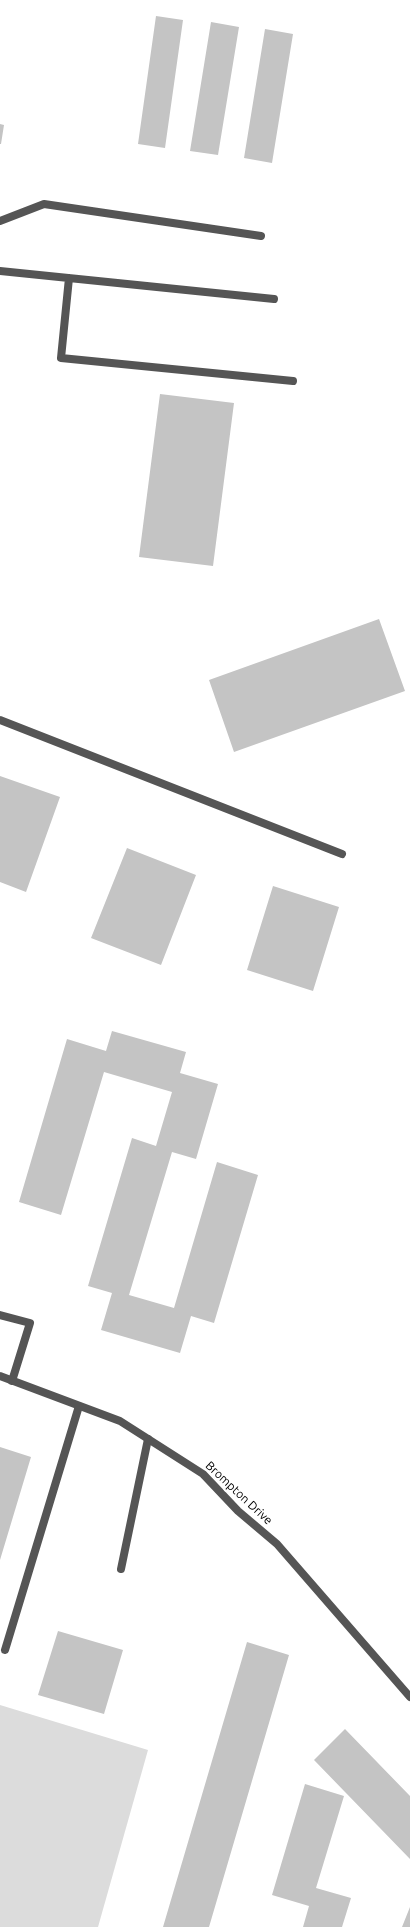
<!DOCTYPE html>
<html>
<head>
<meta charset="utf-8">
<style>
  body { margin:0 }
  canvas { display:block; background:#fff }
</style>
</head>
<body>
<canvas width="410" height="1927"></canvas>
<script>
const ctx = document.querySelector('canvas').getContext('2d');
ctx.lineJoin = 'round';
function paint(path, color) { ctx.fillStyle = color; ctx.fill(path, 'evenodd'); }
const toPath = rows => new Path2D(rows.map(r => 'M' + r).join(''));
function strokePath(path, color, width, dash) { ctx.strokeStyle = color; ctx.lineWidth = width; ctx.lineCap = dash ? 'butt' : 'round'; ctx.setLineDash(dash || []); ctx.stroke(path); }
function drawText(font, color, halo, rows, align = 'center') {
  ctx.font = font + ' Ubuntu,sans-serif'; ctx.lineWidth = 4; ctx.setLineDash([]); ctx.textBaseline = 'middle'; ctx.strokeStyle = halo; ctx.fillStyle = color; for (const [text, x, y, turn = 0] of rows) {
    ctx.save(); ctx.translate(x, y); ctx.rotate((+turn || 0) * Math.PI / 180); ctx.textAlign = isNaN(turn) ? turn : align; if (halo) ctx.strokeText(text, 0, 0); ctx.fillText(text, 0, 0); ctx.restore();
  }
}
const green = toPath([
  [0,1705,148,1750,98,1927,0,1927]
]);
const building = toPath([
  [156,16,183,20,165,148,138,144],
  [211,22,239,27,218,155,190,151],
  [265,29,293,34,272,163,244,158],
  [0,124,4,125,1,144,0,144],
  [160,394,234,403,213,566,139,557],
  [379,619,405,691,234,752,209,680],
  [0,776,60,797,26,892,0,882],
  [127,848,196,875,161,965,91,938],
  [273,886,339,907,313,991,247,970],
  [112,1031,186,1052,180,1073,218,1084,196,1159,172,1152,129,1295,174,1308,217,1162,258,1175,214,1323,191,1316,180,1353,101,1330,112,1293,88,1286,132,1138,156,1146,172,1092,104,1072,61,1215,19,1202,67,1039,106,1051],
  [0,1447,31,1457,0,1560],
  [58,1631,123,1650,104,1714,38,1695],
  [247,1642,289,1655,209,1927,163,1927],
  [345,1729,410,1796,410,1859,314,1760],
  [305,1784,344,1796,316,1888,351,1898,342,1927,303,1927,309,1906,272,1895],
  [410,1907,410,1927,402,1927]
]);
const lane = toPath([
  [0,221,44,204,261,236],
  [0,271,274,299],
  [69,278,61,358,293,381],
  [0,720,342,854],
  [0,1315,30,1323,12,1381],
  [121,1569,148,1439],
  [5,1650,79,1406]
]);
const street = toPath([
  [0,1376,120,1421,203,1474,238,1511,277,1544,410,1697]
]);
const streetNames = [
  ["Brompton Drive",239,1493,43]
];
paint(green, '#dcdcdc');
paint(building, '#c4c4c4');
strokePath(lane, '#555', 8);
strokePath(street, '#555', 8);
drawText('12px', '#000', '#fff', streetNames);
</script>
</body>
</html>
